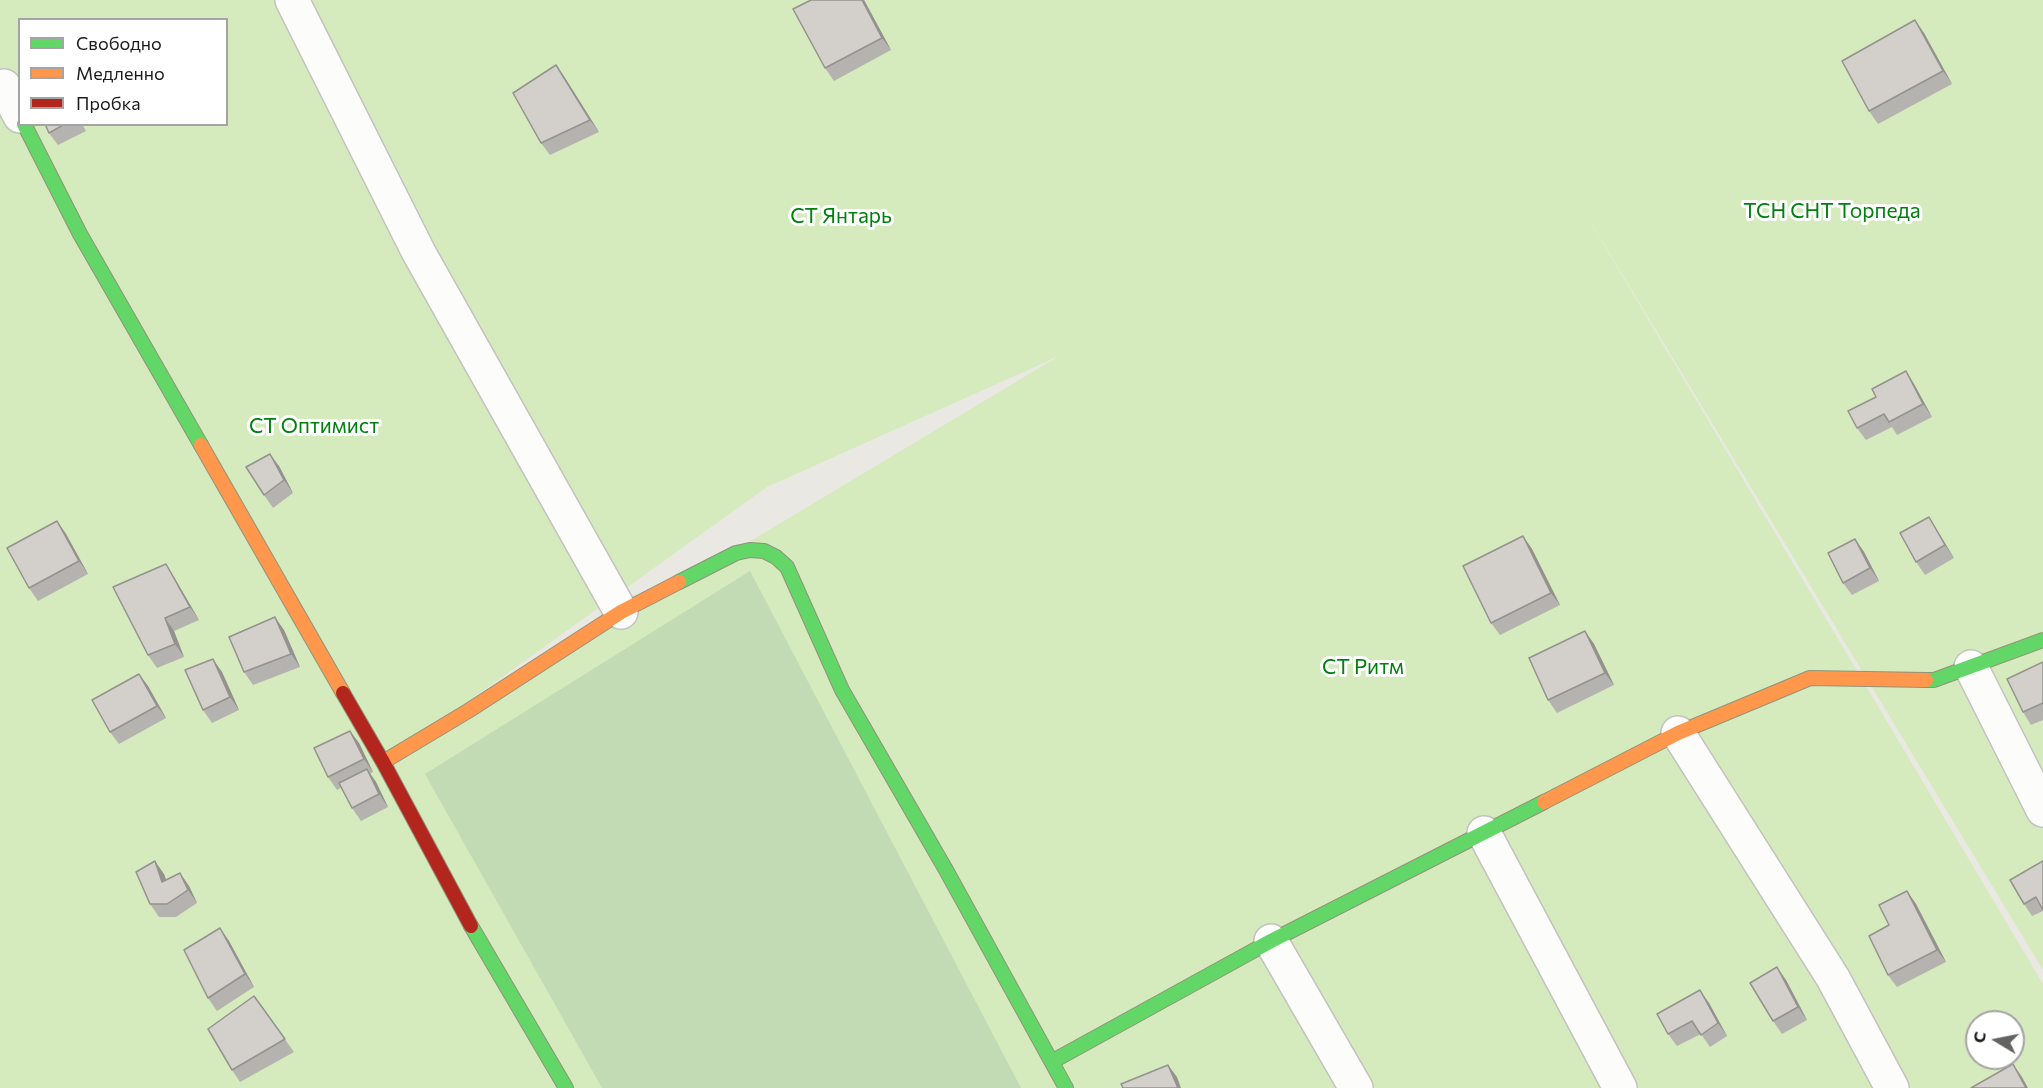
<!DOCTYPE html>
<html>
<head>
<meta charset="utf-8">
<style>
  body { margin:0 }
  #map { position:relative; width:2043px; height:1088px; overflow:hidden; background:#eae8e2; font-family:Commissioner,sans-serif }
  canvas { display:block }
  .legend { position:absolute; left:18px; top:18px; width:210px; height:108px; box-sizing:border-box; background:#fff; border:2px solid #a4a4a4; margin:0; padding:8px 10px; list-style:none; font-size:18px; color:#1b1b1b }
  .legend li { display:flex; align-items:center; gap:12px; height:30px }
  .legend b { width:30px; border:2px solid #a4a4a4 }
  .north { position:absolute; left:1965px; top:1010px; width:60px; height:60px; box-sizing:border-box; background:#fff; border:2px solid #a4a4a4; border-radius:50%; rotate:280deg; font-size:16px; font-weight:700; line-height:24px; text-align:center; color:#1b1b1b }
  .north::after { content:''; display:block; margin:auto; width:21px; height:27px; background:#636361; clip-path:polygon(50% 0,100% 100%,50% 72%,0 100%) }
</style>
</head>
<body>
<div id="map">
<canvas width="2043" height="1088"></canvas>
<ul class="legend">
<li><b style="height:8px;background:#63d668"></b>Свободно</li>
<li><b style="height:8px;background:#ff974d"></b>Медленно</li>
<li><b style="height:8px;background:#b3261e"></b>Пробка</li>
</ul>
<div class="north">С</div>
</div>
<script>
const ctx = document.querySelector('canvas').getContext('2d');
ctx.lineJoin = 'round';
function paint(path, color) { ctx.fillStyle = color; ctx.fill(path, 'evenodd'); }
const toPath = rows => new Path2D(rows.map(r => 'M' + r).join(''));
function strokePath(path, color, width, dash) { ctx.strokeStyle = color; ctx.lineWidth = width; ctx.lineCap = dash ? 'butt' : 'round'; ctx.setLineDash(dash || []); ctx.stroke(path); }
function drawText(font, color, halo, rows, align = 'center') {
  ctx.font = font + ' Commissioner,sans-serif'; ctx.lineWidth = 6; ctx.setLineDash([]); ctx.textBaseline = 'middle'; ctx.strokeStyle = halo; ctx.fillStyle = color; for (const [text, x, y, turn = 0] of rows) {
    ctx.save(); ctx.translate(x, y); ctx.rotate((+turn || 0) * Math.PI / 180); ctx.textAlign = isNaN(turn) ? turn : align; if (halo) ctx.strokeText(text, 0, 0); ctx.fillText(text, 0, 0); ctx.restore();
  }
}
const grass = toPath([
  [0,0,2043,0,2043,970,1576,198,2043,984,2043,1088,0,1088],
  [20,20,226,20,226,124,20,124],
  [1059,356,392,756,767,487],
  [1977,1022,2013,1022,2013,1058,1977,1058]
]);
const forest = toPath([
  [750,571,1021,1088,602,1088,425,774]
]);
const street = toPath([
  [292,0,419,253,621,612],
  [4,86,20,116],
  [1971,667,2043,810],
  [1678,733,1833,978,1892,1088],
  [1484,833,1620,1088],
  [1271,941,1356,1088]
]);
const fast = toPath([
  [24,124,80,234,201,445],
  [679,582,736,553,750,550,764,551,776,557,787,567,842,690,946,870,1066,1088],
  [1926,680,1934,680,2043,640],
  [471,926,566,1088],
  [1053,1061,1271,941,1544,802]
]);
const slow = toPath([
  [201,445,343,693],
  [383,762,468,711,621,612,679,582],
  [1544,802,1678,733,1810,678,1926,680]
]);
const jam = toPath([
  [343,693,383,762,471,926]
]);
const wall = toPath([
  [811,0,864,0,891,50,834,81,825,68],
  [1924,33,1952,84,1878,124,1869,111],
  [565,78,599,132,550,155,541,143],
  [45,124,82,124,86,131,58,145,49,133],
  [1906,371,1914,384,1932,417,1897,435,1892,427,1866,440,1857,428],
  [279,466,293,493,273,508,264,495],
  [1929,517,1937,530,1954,558,1925,575,1916,562],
  [57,521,66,534,88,574,38,601,29,588],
  [1523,536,1532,549,1560,605,1500,635,1491,623],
  [1855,539,1864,552,1879,581,1852,595,1843,583],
  [174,577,199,620,174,631,184,657,157,668,148,655],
  [284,630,300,667,253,685,244,672],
  [1585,631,1594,644,1614,685,1557,713,1548,700],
  [2043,662,2043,720,2031,725,2023,712],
  [222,672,239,710,212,723,203,710],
  [139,674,148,686,166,718,119,744,110,732],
  [350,731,359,743,373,772,370,774,376,782,388,807,361,821,352,808,341,788,337,790,328,777],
  [2043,861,2043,911,2032,916,2024,904],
  [180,873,189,886,197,903,176,917,159,917,150,904,164,874,166,880],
  [1907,891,1916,904,1946,962,1897,987,1888,975,1889,925],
  [220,928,229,941,254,987,217,1011,208,998],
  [1786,980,1807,1020,1782,1034,1773,1021],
  [254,996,294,1052,240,1082,232,1070],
  [1709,1003,1727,1036,1710,1047,1701,1034,1677,1046,1668,1034]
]);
const shadedWall = toPath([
  [862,0,864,0,891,50,882,38],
  [1915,20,1924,33,1952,84,1943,71],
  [556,65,565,78,599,132,590,120],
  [1906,371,1914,384,1932,417,1923,404],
  [270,454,279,466,293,493,284,480],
  [1929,517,1937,530,1954,558,1945,545],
  [57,521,66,534,88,574,79,561],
  [1523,536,1532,549,1560,605,1551,593],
  [1855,539,1864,552,1879,581,1870,568],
  [166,564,174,577,199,620,190,607],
  [275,617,284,630,300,667,291,654],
  [165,618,174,631,184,657,175,644],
  [1585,631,1594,644,1614,685,1605,673],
  [213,659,222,672,239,710,230,697],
  [139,674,148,686,166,718,157,706],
  [350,731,359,743,373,772,364,759],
  [367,769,376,782,388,807,379,794],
  [155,861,164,874,171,894,162,882],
  [180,873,189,886,197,903,188,890],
  [1907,891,1916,904,1946,962,1937,950],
  [220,928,229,941,254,987,245,974],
  [1777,967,1786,980,1807,1020,1798,1007],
  [1700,990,1709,1003,1727,1036,1718,1023],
  [2013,1064,2022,1077,2028,1088,2026,1088],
  [1168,1065,1177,1077,1181,1088,1178,1088]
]);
const building = toPath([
  [811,0,862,0,882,38,825,68,793,9,811,0],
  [1915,20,1943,71,1869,111,1842,61,1915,20],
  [556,65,590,120,541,143,513,93,556,65],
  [45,124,65,124,49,133,45,124],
  [1906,371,1923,404,1889,422,1884,414,1857,428,1848,411,1876,397,1872,389,1906,371],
  [270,454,284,480,264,495,246,467,270,454],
  [1929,517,1945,545,1916,562,1900,533,1929,517],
  [57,521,79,561,29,588,7,548,57,521],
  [1523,536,1551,593,1491,623,1463,566,1523,536],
  [1855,539,1870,568,1843,583,1828,553,1855,539],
  [166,564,190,607,165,618,175,644,148,655,113,587,166,564],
  [275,617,291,654,244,672,229,637,275,617],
  [1585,631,1605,673,1548,700,1529,658,1585,631],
  [213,659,230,697,203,710,185,670,213,659],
  [2043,662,2043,703,2023,712,2007,679,2043,662],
  [139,674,157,706,110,732,92,700,139,674],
  [350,731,364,759,328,777,314,748,350,731],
  [367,769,379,794,352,808,339,783,367,769],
  [155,861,162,882,180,873,188,890,167,904,150,904,136,872,155,861],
  [2043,861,2043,910,2036,897,2024,904,2010,880,2043,861],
  [1907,891,1937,950,1888,975,1869,936,1889,925,1879,905,1907,891],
  [220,928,245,974,208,998,184,950,220,928],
  [1777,967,1798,1007,1773,1021,1750,983,1777,967],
  [1700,990,1718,1023,1701,1035,1692,1021,1668,1034,1657,1014,1700,990],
  [254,996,285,1039,232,1070,208,1029,254,996],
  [2013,1064,2026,1088,1971,1088,2013,1064],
  [1168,1065,1178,1088,1123,1088,1121,1084,1168,1065]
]);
const parkNames = [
  ["ТСН СНТ Торпеда",1832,211],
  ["СТ Янтарь",841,216],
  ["СТ Оптимист",314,426],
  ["СТ Ритм",1363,667]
];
paint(grass, '#d5ebbd');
paint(forest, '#c2dbb4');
strokePath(street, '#c2c2bf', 36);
strokePath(fast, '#91937a', 16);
strokePath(slow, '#91937a', 16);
strokePath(jam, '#91937a', 16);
strokePath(street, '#fcfcfb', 33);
strokePath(fast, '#63d668', 14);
strokePath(slow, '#ff974d', 14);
strokePath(jam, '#b3261e', 14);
paint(wall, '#b5b3af');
paint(shadedWall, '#94928e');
paint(building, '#d3d0cb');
strokePath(building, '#94928e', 1.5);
drawText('21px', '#01800f', '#fff', parkNames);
</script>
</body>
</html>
